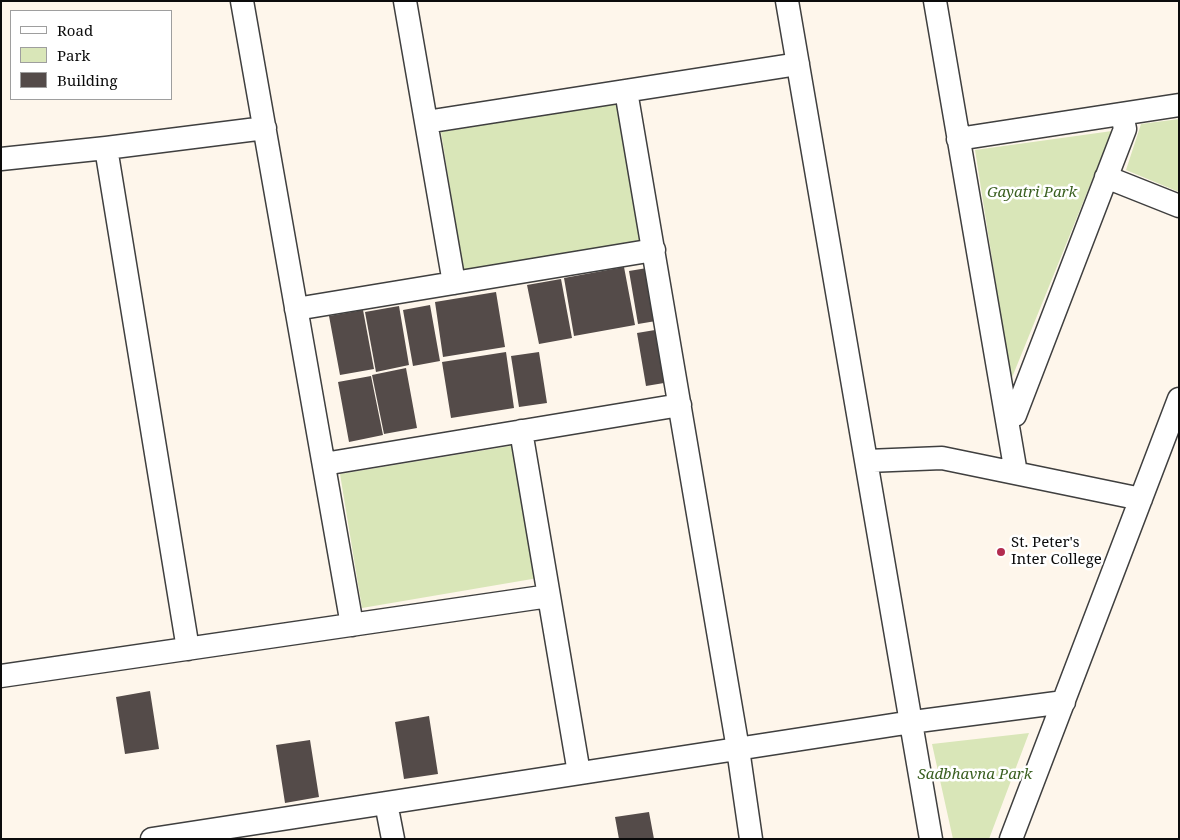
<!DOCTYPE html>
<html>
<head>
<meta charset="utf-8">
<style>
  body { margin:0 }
  #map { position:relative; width:1180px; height:840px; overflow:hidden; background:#fef6eb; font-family:"Noto Serif",serif }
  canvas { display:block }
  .frame { position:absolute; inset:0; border:2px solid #0c0c0c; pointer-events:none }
  .legend { position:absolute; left:10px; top:10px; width:162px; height:90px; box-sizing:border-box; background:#fff; border:1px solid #9e9e9e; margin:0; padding:6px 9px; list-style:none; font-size:15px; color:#0c0c0c }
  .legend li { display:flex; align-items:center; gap:10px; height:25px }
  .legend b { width:25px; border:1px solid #9e9e9e }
</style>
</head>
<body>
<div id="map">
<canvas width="1180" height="840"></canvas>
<div class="frame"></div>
<ul class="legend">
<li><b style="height:6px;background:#fff"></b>Road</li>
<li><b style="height:14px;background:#d9e6b8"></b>Park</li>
<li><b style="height:14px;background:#544b49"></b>Building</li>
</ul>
</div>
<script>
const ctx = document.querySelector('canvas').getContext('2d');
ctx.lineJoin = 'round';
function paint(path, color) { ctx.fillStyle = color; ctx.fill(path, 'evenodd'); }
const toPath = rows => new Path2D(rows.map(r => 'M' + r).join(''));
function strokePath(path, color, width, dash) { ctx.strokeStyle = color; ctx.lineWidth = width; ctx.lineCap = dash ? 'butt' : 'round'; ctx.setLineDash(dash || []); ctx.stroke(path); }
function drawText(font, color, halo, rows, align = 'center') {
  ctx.font = font + ' "Noto Serif",serif'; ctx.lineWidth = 5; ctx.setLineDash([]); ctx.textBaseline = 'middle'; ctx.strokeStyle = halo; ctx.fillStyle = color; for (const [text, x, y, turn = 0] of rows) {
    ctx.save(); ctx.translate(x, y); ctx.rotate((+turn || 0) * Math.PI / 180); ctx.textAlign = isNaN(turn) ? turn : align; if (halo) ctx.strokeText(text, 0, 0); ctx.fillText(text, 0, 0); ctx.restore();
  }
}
const green = toPath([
  [619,103,641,242,463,270,441,132],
  [1179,119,1179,192,1126,170,1141,124],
  [1112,131,1011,380,975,150],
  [516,445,538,578,362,608,340,474],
  [1029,733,989,839,953,839,932,744]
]);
const building = toPath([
  [624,267,635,325,574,336,564,278],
  [653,267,662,320,638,324,629,271],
  [561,279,572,338,539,344,527,285],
  [496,292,505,347,443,357,435,302],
  [430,305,440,361,413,366,403,310],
  [399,306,409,365,376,372,365,312],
  [363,310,374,369,340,375,329,316],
  [661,329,670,382,646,386,637,333],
  [506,352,514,408,451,418,442,362],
  [539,352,547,403,519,407,511,356],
  [406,368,417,428,384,434,372,375],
  [371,376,383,435,349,442,338,382],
  [150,691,159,749,125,754,116,697],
  [429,716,438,774,404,779,395,722],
  [310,740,319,797,285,803,276,745],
  [649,812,654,839,619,839,615,817]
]);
const minor = toPath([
  [242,1,352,625],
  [405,1,454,283],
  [787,1,931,839],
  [935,1,1016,473],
  [626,91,738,749,751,839],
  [426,122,798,64],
  [958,139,1179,105],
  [106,148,188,649],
  [1,159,106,148,265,128],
  [1106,177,1179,206],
  [296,309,654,250],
  [1007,418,1015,415,1125,129,1122,114],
  [521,431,579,773],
  [867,461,942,458,1141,499],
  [324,464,680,405],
  [1,676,549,596],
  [386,803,393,839],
  [152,839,912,722,1064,702],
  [1011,839,1179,399]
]);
const markers = [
  [1001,552,5,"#b32c4f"]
];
const parkNames = [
  ["Gayatri Park",1032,193],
  ["Sadbhavna Park",975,775]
];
const poiNames = [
  ["St. Peter's",1011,543],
  ["Inter College",1011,560]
];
paint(green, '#d9e6b8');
paint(building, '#544b49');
strokePath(minor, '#3f3f3f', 25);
strokePath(minor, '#fff', 22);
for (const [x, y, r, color] of markers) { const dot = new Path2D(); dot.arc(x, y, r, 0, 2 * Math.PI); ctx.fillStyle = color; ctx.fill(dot); strokePath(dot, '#fff', 2); }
drawText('italic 15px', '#3a5f20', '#fff', parkNames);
drawText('15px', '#0c0c0c', '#fff', poiNames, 'left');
</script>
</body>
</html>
